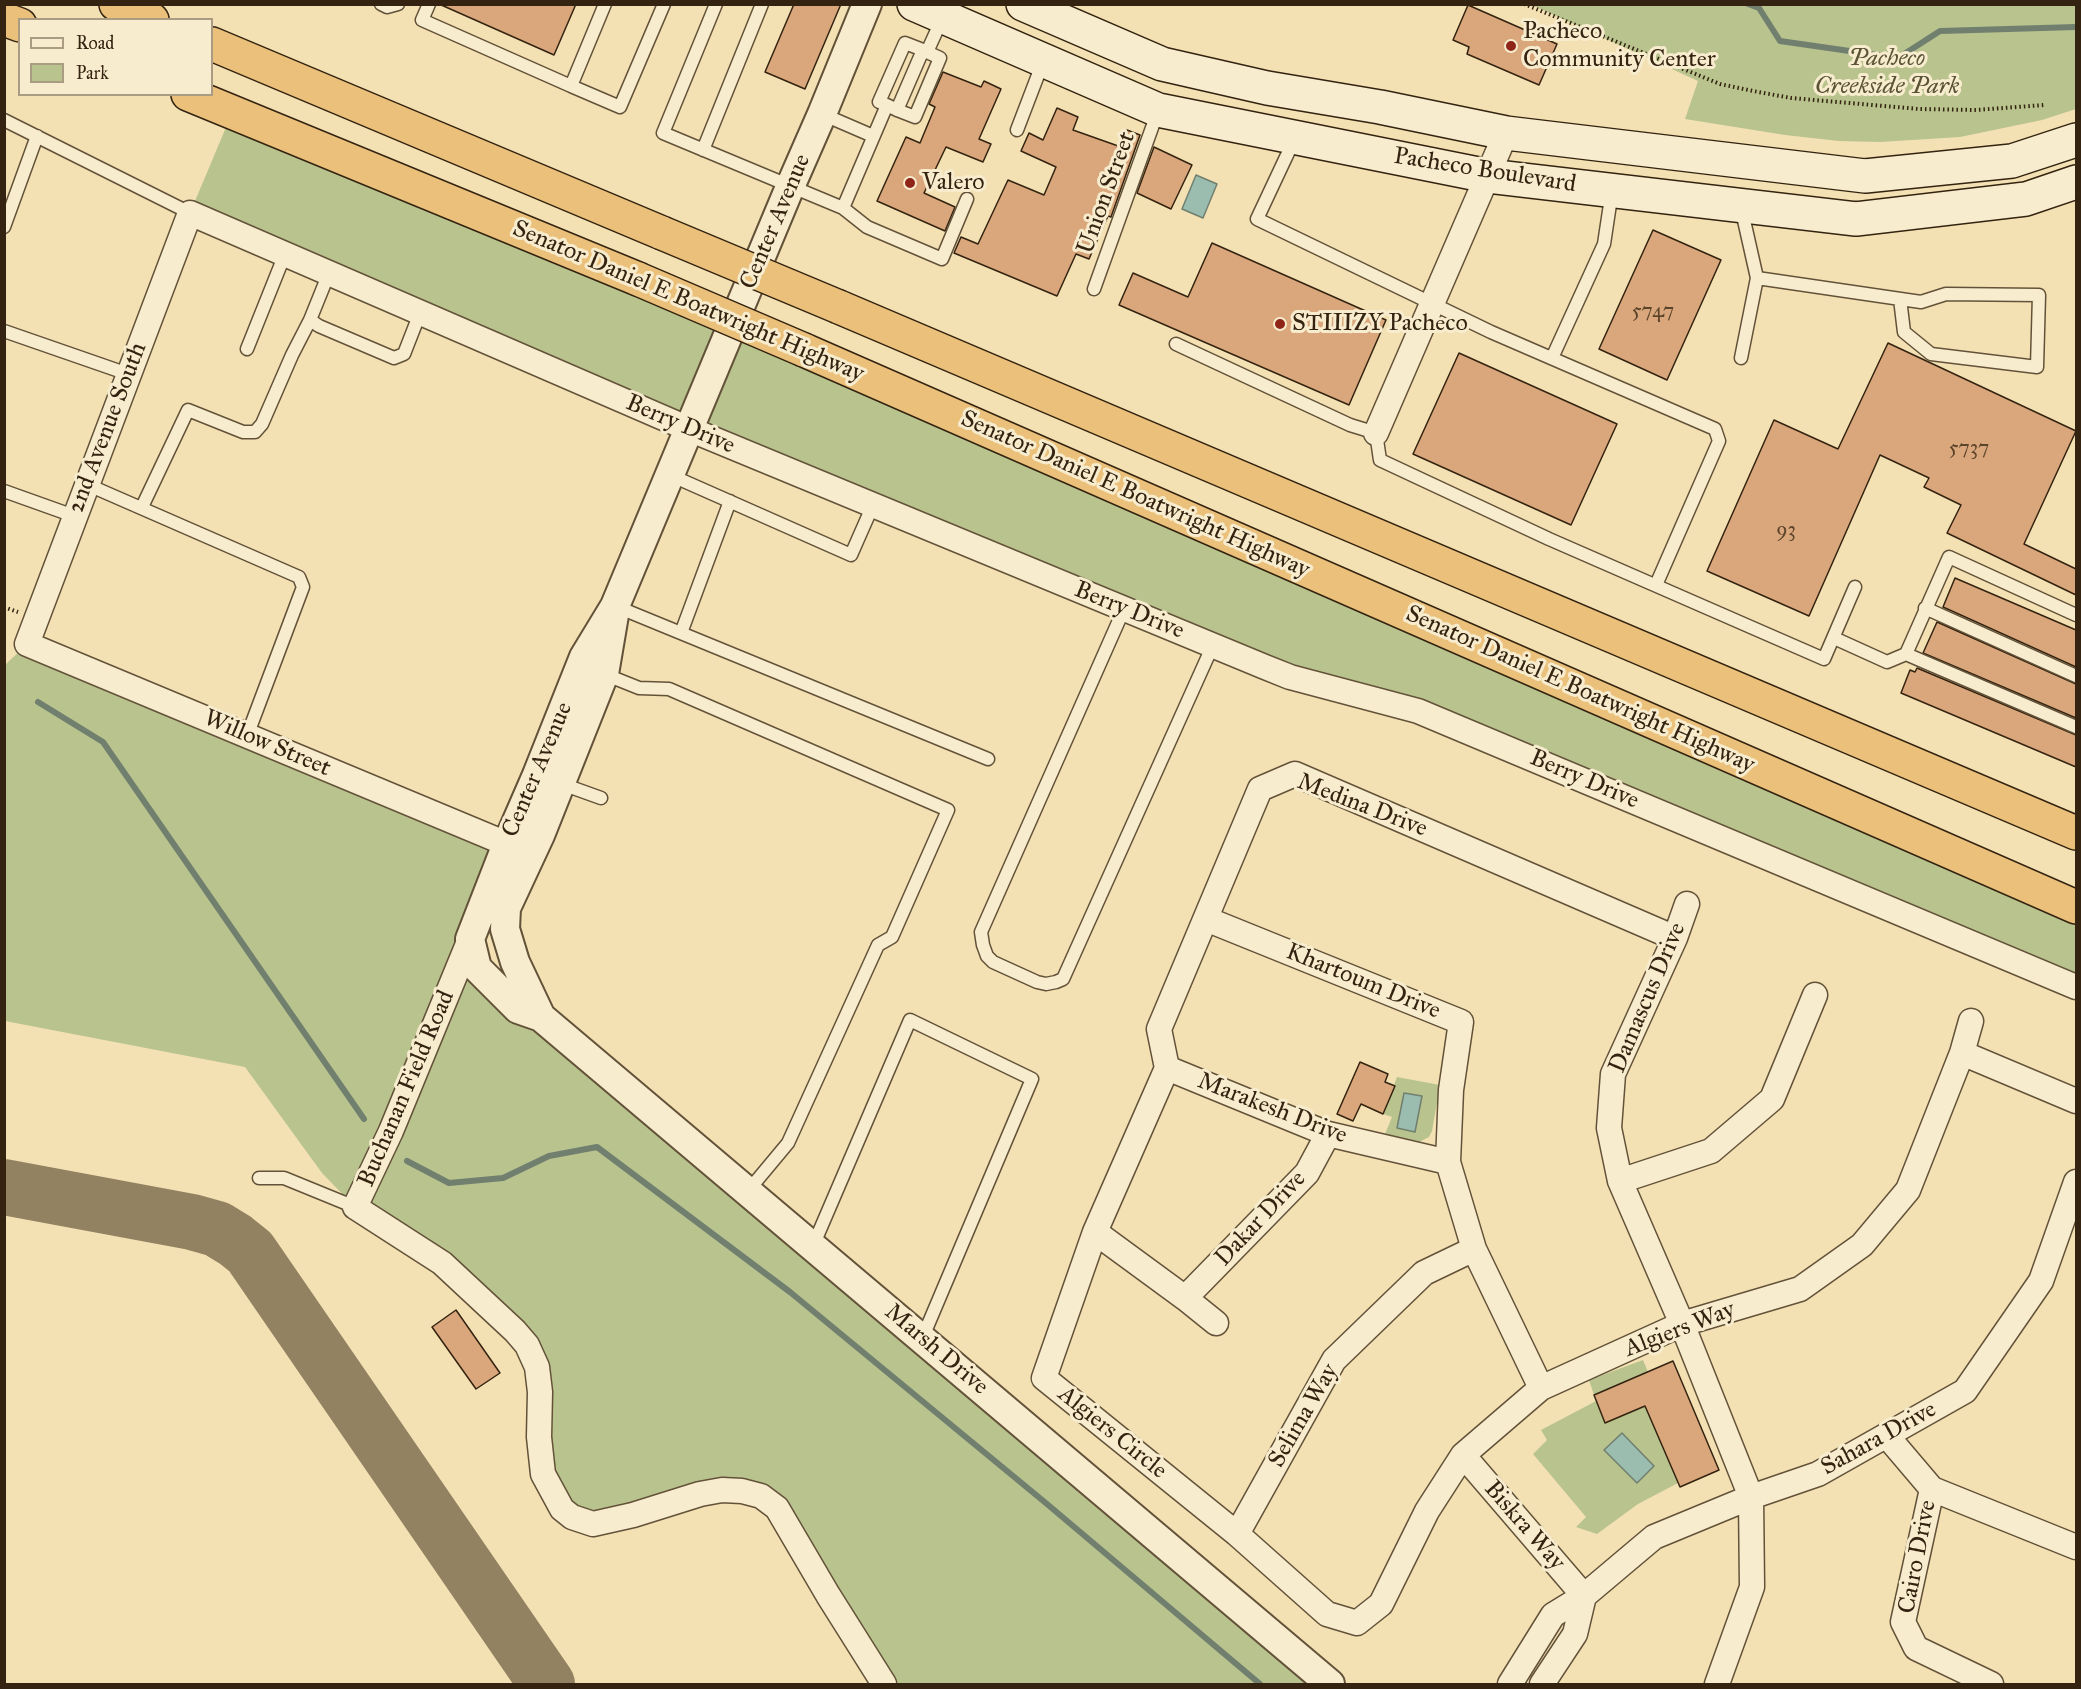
<!DOCTYPE html>
<html>
<head>
<meta charset="utf-8">
<style>
  body { margin:0 }
  #map { position:relative; width:2081px; height:1689px; overflow:hidden; background:#f3e1b3; font-family:"IM FELL Great Primer",serif }
  canvas { display:block }
  .frame { position:absolute; inset:0; border:6px solid #332310; pointer-events:none }
  .legend { position:absolute; left:18px; top:18px; width:195px; height:78px; box-sizing:border-box; background:#f7ecce; border:2px solid #a99c82; margin:0; padding:8px 10px; list-style:none; font-size:18px; color:#332310 }
  .legend li { display:flex; align-items:center; gap:12px; height:30px }
  .legend b { width:30px; border:2px solid #a99c82 }
</style>
</head>
<body>
<div id="map">
<canvas width="2081" height="1689"></canvas>
<div class="frame"></div>
<ul class="legend">
<li><b style="height:8px;background:#f7ecce"></b>Road</li>
<li><b style="height:16px;background:#b9c38e"></b>Park</li>
</ul>
</div>
<script>
const ctx = document.querySelector('canvas').getContext('2d');
ctx.lineJoin = 'round';
function paint(path, color) { ctx.fillStyle = color; ctx.fill(path, 'evenodd'); }
const toPath = rows => new Path2D(rows.map(r => 'M' + r).join(''));
function strokePath(path, color, width, dash) { ctx.strokeStyle = color; ctx.lineWidth = width; ctx.lineCap = dash ? 'butt' : 'round'; ctx.setLineDash(dash || []); ctx.stroke(path); }
function drawText(font, color, halo, rows, align = 'center') {
  ctx.font = font + ' "IM FELL Great Primer",serif'; ctx.lineWidth = 6; ctx.setLineDash([]); ctx.textBaseline = 'middle'; ctx.strokeStyle = halo; ctx.fillStyle = color; for (const [text, x, y, turn = 0] of rows) {
    ctx.save(); ctx.translate(x, y); ctx.rotate((+turn || 0) * Math.PI / 180); ctx.textAlign = isNaN(turn) ? turn : align; if (halo) ctx.strokeText(text, 0, 0); ctx.fillText(text, 0, 0); ctx.restore();
  }
}
const green = toPath([
  [1532,5,2076,5,2076,109,2042,120,1960,137,1880,142,1839,141,1785,135,1685,119,1698,81],
  [232,113,2076,907,2076,987,1418,711,1290,677,190,213],
  [27,644,507,844,476,947,477,968,518,1009,541,1017,1330,1684,884,1684,828,1595,778,1509,761,1496,742,1491,722,1490,700,1494,633,1515,593,1524,572,1517,562,1509,543,1474,539,1437,540,1392,537,1367,527,1345,515,1331,442,1263,355,1207,322,1173,245,1067,5,1021,5,665],
  [1397,1077,1440,1085,1432,1131,1429,1137,1419,1142,1385,1134,1392,1117,1383,1114],
  [1643,1360,1648,1372,1594,1395,1589,1380],
  [1596,1401,1606,1423,1645,1406,1678,1483,1638,1504,1597,1534,1576,1527,1586,1517,1533,1454,1547,1440,1541,1430]
]);
const water = toPath([
  [1196,175,1217,184,1203,218,1182,209,1196,175],
  [1404,1093,1422,1096,1415,1132,1397,1128,1404,1093],
  [1622,1433,1654,1466,1637,1483,1604,1450,1622,1433]
]);
const stream = toPath([
  [1748,4,1759,8,1780,41,1898,58,1940,31,2076,27],
  [38,702,103,742,364,1119],
  [407,1161,449,1183,503,1178,549,1156,597,1147,790,1292,1047,1504,1260,1684]
]);
const taxiway = toPath([
  [4,1187,192,1222,217,1229,235,1240,250,1252,547,1684]
]);
const building = toPath([
  [439,4,576,4,554,55,439,4],
  [794,4,841,4,805,89,765,72,794,4],
  [1468,5,1557,44,1539,85,1467,54,1469,47,1453,40,1468,5],
  [943,72,981,87,984,81,1001,89,979,139,991,144,983,162,946,147,924,193,955,207,945,231,877,201,906,137,920,143,935,107,929,104,943,72],
  [1057,108,1078,117,1073,130,1121,147,1127,130,1140,135,1111,217,1108,216,1089,259,1076,254,1057,296,954,253,961,237,978,244,1008,180,1044,195,1056,167,1021,151,1029,133,1043,140,1057,108],
  [1154,147,1192,165,1171,209,1137,193,1154,147],
  [1653,230,1721,260,1667,380,1599,349,1653,230],
  [1212,243,1386,320,1349,405,1119,305,1133,273,1188,297,1212,243],
  [1888,343,2076,431,2024,544,2076,569,2076,595,1947,533,1961,505,1924,487,1929,478,1880,455,1809,616,1707,571,1774,420,1838,449,1888,343],
  [1459,353,1617,424,1571,525,1413,454,1459,353],
  [1955,578,2076,630,2076,667,1943,607,1955,578],
  [1937,622,2076,684,2076,718,1923,653,1937,622],
  [1917,668,2076,735,2076,767,1901,693,1910,670,1915,672,1917,668],
  [1360,1062,1388,1074,1385,1082,1395,1086,1383,1114,1361,1104,1353,1121,1337,1114,1360,1062],
  [456,1310,500,1373,476,1389,432,1327,456,1310],
  [1673,1361,1719,1470,1680,1487,1645,1406,1605,1423,1594,1395,1673,1361]
]);
const path = toPath([
  [1524,4,1720,84,1753,91,1791,98,1919,109,1976,110,2044,105],
  [4,607,18,612]
]);
const service = toPath([
  [381,4,387,7,398,4],
  [429,4,422,20,571,86],
  [605,4,571,86,620,107,664,4],
  [716,4,663,133,843,208],
  [942,19,927,52,923,50,897,110,887,105,843,208,867,227,942,259,967,199],
  [887,105,879,102,905,43,923,50],
  [897,110,915,117,940,58,927,52],
  [822,114,873,136],
  [4,120,190,213],
  [1017,130,1043,62],
  [1295,138,1257,219,1491,332,1715,429,1719,441,1656,585],
  [703,150,762,4],
  [1741,207,1757,278,1741,358],
  [4,227,37,136],
  [329,273,310,320,319,326,394,358,404,354,420,313],
  [1757,278,1921,302,1946,294,2039,295,2037,367,1931,354,1904,332,1900,299],
  [1094,289,1158,111],
  [4,331,128,374],
  [1176,344,1350,425,1376,433,1380,460,1549,539,1824,659,1855,587],
  [247,349,285,254],
  [1552,358,1604,244,1612,191],
  [670,475,851,555,873,505],
  [86,484,299,577,303,587,247,736],
  [4,491,74,516],
  [142,507,188,410,243,432,255,432,262,424,292,355,310,320],
  [615,606,988,759],
  [1925,608,2076,676],
  [1124,609,981,932,983,945,987,956,993,962,1037,982,1046,984,1056,982,1063,979,1213,645],
  [681,633,730,501],
  [1834,638,1887,662,1906,654,2076,727],
  [1906,654,1949,557,2076,615],
  [604,674,639,688,669,689,948,810,892,937,878,945,788,1143,748,1191],
  [562,784,601,798],
  [259,1178,284,1178,355,1207],
  [813,1246,910,1020,1032,1079,922,1339]
]);
const minor = toPath([
  [1376,433,1506,133],
  [507,844,27,644,190,213,689,429,1265,667,1290,677,1418,711,2076,987],
  [1687,904,1675,938,1613,1074,1609,1128,1620,1181,1682,1324,1751,1497,1752,1587,1717,1684],
  [1206,919,1461,1022,1451,1090,1448,1162,1474,1249,1541,1388],
  [470,939,391,1131,355,1207,442,1263,515,1331,527,1345,537,1367,540,1392,539,1437,543,1474,562,1509,572,1517,593,1524,633,1515,700,1494,722,1490,742,1491,761,1496,777,1508,828,1595,884,1684],
  [1962,1053,2076,1101],
  [1167,1068,1095,1232,1044,1378,1237,1534,1327,1614,1357,1623,1381,1604,1427,1511,1463,1455,1541,1388,1682,1324,1800,1289,1862,1245,1908,1190,1962,1053,1971,1021],
  [1167,1068,1159,1029,1260,789,1295,774,1675,938],
  [1167,1068,1328,1134,1448,1162],
  [1620,1181,1711,1151,1772,1099,1815,995],
  [1095,1232,1185,1298,1307,1173,1328,1134],
  [1185,1298,1216,1323],
  [1887,1436,1932,1489,2076,1547],
  [1463,1455,1584,1596,1654,1537,1751,1497,1818,1474,1965,1391,2041,1281,2076,1182],
  [1932,1489,1903,1622,1916,1648,1991,1684],
  [1237,1534,1334,1360,1424,1273,1474,1249],
  [1510,1684,1553,1615,1584,1596,1575,1634,1542,1684]
]);
const tertiary = toPath([
  [867,4,822,114,790,187,615,606,584,657,537,775,507,844,470,939,477,968,518,1009,541,1017,1330,1684],
  [541,1017,515,962,505,929,506,908,540,835,604,674,614,615]
]);
const secondary = toPath([
  [914,4,1158,110,1488,176,1856,219,2026,199,2076,182],
  [1023,4,1162,64,1267,88,1380,107,1506,133,1865,176,2012,161,2076,140]
]);
const motorway = toPath([
  [116,4,152,20],
  [4,19,20,25],
  [212,44,662,233],
  [188,94,638,279],
  [839,307,2076,833],
  [804,350,2076,907]
]);
const motorwayBridge = toPath([
  [662,233,839,307],
  [638,279,804,350]
]);
const markers = [
  [1511,46,6,"#8f2418"],
  [910,183,6,"#8f2418"],
  [1280,324,6,"#8f2418"]
];
const numberNames = [
  ["5747",1653,312],
  ["5737",1969,449],
  ["93",1786,531]
];
const poiNames = [
  ["Pacheco",1523,32],
  ["Community Center",1523,60],
  ["Valero",922,183],
  ["STIIIZY Pacheco",1292,324]
];
const parkNames = [
  ["Pacheco",1887,59],
  ["Creekside Park",1887,87]
];
const streetNames = [
  ["Pacheco Boulevard",1485,171,9],
  ["Union Street",1107,193,-70],
  ["Center Avenue",776,222,-67],
  ["Senator Daniel E Boatwright Highway",688,302,23],
  ["Berry Drive",680,425,23],
  ["2nd Avenue South",108,428,-69],
  ["Senator Daniel E Boatwright Highway",1135,495,24],
  ["Berry Drive",1129,611,22],
  ["Senator Daniel E Boatwright Highway",1580,690,24],
  ["Willow Street",267,744,23],
  ["Center Avenue",538,770,-67],
  ["Berry Drive",1584,780,23],
  ["Medina Drive",1362,806,21],
  ["Khartoum Drive",1363,982,22],
  ["Damascus Drive",1648,998,-67],
  ["Buchanan Field Road",407,1089,-67],
  ["Marakesh Drive",1272,1109,21],
  ["Dakar Drive",1261,1219,-47],
  ["Algiers Way",1680,1330,-21],
  ["Marsh Drive",936,1350,40],
  ["Selima Way",1304,1416,-60],
  ["Algiers Circle",1112,1433,39],
  ["Sahara Drive",1879,1439,-29],
  ["Biskra Way",1524,1526,49],
  ["Cairo Drive",1918,1557,-79]
];
paint(green, '#b9c38e');
paint(water, '#9bbdaf');
strokePath(water, '#717f6f', 1.5);
strokePath(stream, '#717f6f', 6);
strokePath(taxiway, '#938262', 56);
paint(building, '#d9a77b');
strokePath(building, '#332310', 1.5);
strokePath(service, '#635239', 15);
strokePath(minor, '#635239', 27);
strokePath(tertiary, '#635239', 32);
strokePath(secondary, '#332310', 36);
strokePath(motorway, '#332310', 36);
strokePath(path, '#332310', 4, [1.5, 3]);
strokePath(service, '#f7ecce', 12);
strokePath(minor, '#f7ecce', 24);
strokePath(tertiary, '#f7ecce', 28);
strokePath(secondary, '#f7ecce', 33);
strokePath(motorway, '#eac07a', 33);
strokePath(motorwayBridge, '#332310', 36, []);
strokePath(motorwayBridge, '#eac07a', 33);
for (const [x, y, r, color] of markers) { const dot = new Path2D(); dot.arc(x, y, r, 0, 2 * Math.PI); ctx.fillStyle = color; ctx.fill(dot); strokePath(dot, '#f7ecce', 2); }
drawText('21px', '#5c442b', null, numberNames);
drawText('24px', '#332310', '#f7ecce', poiNames, 'left');
drawText('italic 24px', '#5b5336', '#f7ecce', parkNames);
drawText('24px', '#332310', '#f7ecce', streetNames);
</script>
</body>
</html>
